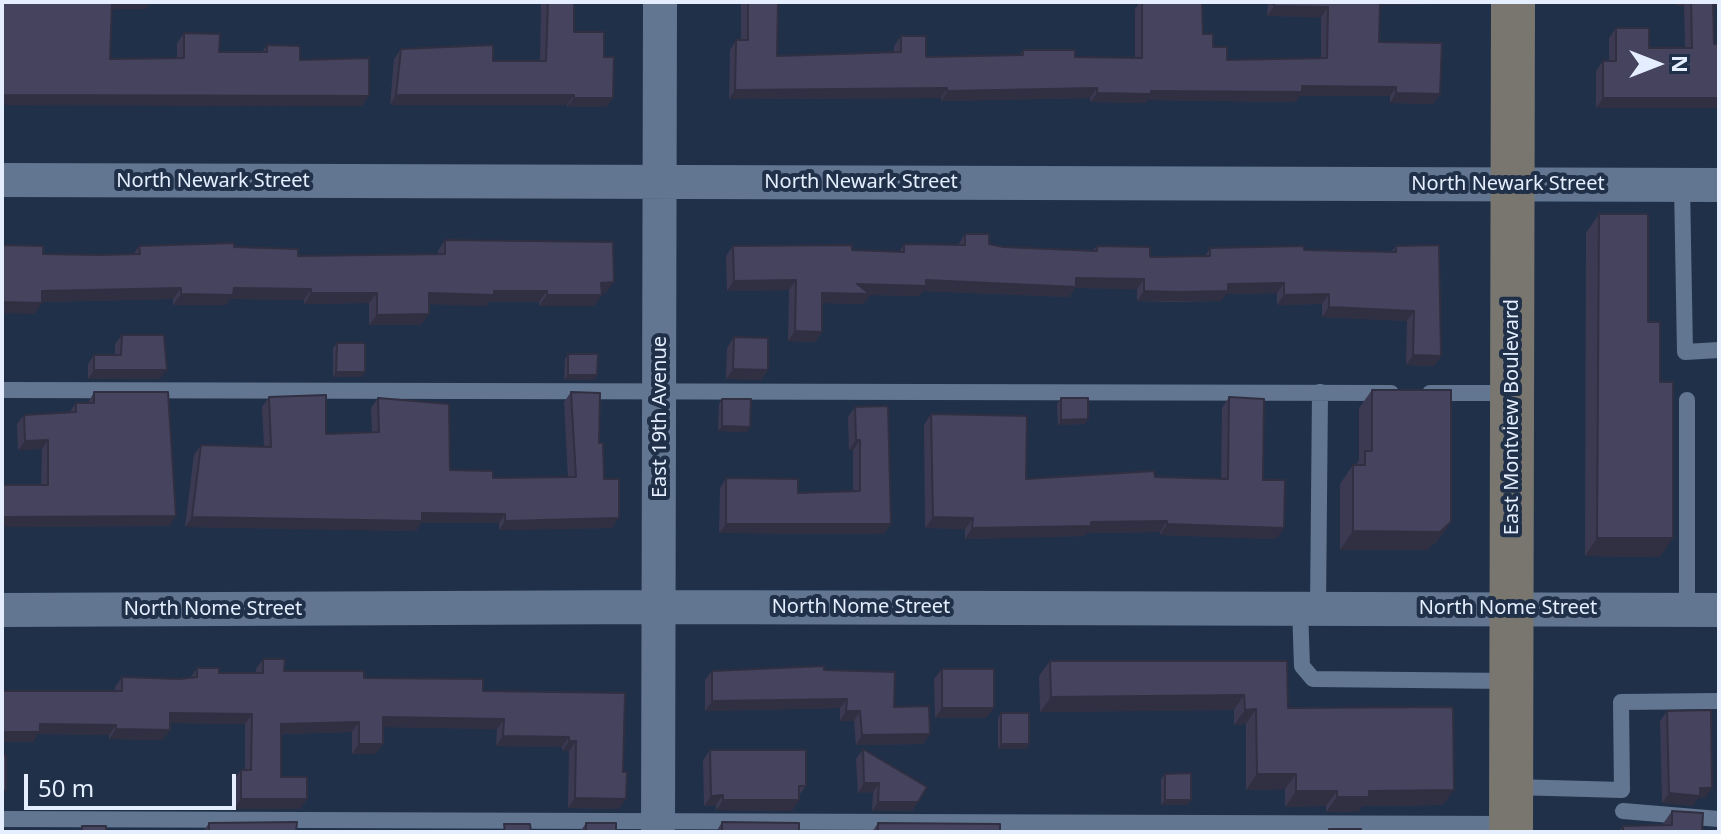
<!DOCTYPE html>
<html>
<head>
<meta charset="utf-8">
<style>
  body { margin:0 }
  #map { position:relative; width:1721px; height:834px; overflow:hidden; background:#203048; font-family:"Noto Sans",sans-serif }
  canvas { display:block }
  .frame { position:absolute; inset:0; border:4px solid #e4eefe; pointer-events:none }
  .north { position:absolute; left:1617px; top:24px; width:80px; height:80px; -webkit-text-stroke:6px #203048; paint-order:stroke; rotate:90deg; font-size:22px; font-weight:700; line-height:32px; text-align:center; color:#e4eefe }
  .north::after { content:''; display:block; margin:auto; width:28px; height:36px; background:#e4eefe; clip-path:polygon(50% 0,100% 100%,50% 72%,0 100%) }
  .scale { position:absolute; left:24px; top:774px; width:212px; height:36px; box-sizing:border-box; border:4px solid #e4eefe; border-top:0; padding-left:10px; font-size:24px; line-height:28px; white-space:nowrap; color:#e4eefe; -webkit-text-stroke:6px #203048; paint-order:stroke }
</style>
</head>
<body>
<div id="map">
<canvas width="1721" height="834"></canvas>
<div class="frame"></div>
<div class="north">N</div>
<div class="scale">50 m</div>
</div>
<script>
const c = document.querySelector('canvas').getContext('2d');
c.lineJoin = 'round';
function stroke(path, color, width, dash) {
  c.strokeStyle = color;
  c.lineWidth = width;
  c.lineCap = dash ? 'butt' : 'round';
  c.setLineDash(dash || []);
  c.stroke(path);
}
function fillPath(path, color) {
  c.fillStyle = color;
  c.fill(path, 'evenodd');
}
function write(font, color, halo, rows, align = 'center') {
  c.font = font + ' "Noto Sans",sans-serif';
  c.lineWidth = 8;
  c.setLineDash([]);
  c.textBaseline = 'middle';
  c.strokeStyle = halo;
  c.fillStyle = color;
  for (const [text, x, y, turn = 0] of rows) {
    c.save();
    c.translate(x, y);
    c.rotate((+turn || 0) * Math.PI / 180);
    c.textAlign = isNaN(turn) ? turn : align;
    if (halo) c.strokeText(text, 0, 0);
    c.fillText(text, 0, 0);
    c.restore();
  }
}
const service = new Path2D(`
  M1682,185L1685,352L1719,350
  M2,390L1391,393
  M1430,393H1511
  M1687,400V610
  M1300,608L1302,666L1313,679L1509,681
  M1318,608L1320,392
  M1514,787L1622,790L1621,702L1719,701
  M1623,811L1719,819
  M2,819L1510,824`);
const minor = new Path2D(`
  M2,180L1719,185
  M2,610L658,607L1719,610
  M658,832L660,2`);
const secondary = new Path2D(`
  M1511,832L1513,2`);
const wall = new Path2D(`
  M2,2H151L146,9H111L110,59L177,58V43L184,33L219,52H262L267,45L300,60L362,106L2,105Z
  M541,2H574V32L604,57L606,107H567V105H390L394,59L401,49L493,61H540Z
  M741,2H778L777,56L894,52V46L901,36L926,57L1019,56L1023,50L1075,57L1135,58V9L1140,2H1202L1203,34L1213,47L1227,60L1321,58V17L1267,16L1268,2H1437L1435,4L1380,5L1379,42L1440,94L1433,104L1390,103V96H1300L1295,102L1147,100L1145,103L1090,102V98L941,101V98L729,99L730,50L736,40H741Z
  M1676,2H1719L1713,7L1714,44L1596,108V71L1603,61H1609V38L1616,28L1649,48H1685L1684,6H1676Z
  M1599,214L1648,322L1660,557L1585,556L1586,233Z
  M965,234L989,244L1003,247L1093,250L1097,246L1150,257L1205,256L1210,248L1391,252L1396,246L1441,356L1434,366L1406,365L1407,321L1322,317V304L1277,305V293L1226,294L1221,301L1171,302L1137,301V289L1075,288L1069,297L923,291L919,296L870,295L863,304L822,303V332L815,342L788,341L789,290L727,291L726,256L733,246L899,252L904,244L958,245Z
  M445,240L606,293H602L594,306H539V302H489L486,306L429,304L421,325H369V303L304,304V300L230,299L226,305H173V299L42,302L34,314L43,254L133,255L139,246L234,247L298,256L438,254V251Z
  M122,335L160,379H88V364L94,355H115V344Z
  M734,337L768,370L761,380L726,379L727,348Z
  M337,343L362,377H333V348Z
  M568,354L597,375L594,380H564L565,359Z
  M1372,390L1438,540L1427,550H1340V484L1353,465H1356L1359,460V408Z
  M94,392L169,526L2,527V485H41L42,449L18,450L17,424L24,415L69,413L76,403H88Z
  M571,392L599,443L612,528L499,530V523H421L416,531L185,527L194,455L201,445L264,447L262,407L269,397L326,434L372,432L371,408L378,398L450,470L493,478H568L564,402Z
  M1229,397L1276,539L1160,535V532L1086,533L1084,536L965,539V529L925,528L924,425L931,414L1026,479L1155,477L1221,479L1222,408Z
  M1061,398L1085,424L1058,425L1057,404Z
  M722,399L747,432L718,431L719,404Z
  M855,407L884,534L719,533L720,488L726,478L798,493L853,491V450H849L848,417Z
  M263,659L284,671L364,678L483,691L625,693L619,809L568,808L569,751H562V747L496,746L497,729L383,727L376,754H352V732L281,734V777L307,799L300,809H234V779L241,770H245V724L170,723L163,740L109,739V735L38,734L33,742H2V691H115V687L122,677L180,679L190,678L197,668L219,673H256V669Z
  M1050,661H1287L1288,708L1443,805L1362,806L1358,812H1326V806L1285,807V789L1246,790V724L1234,725V710L1040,712L1039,676Z
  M942,669L986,718H935L934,679Z
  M824,670L894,707L930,734L923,744L856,745L854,721H840V708L705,711V680L712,671Z
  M1667,711L1705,798H1698L1693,806L1662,803L1660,721Z
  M1001,713L1029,744L1026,749H998V718Z
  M863,749L918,802L912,811H872L873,792L858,793L856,759Z
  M710,750L806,786L799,795V800L792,811L716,810V805L704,806L703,760Z
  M1165,774L1191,800L1187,805H1161V779Z
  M1672,811L1702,832H1618L1623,826L1662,825Z
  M722,822L799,832H716Z
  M209,823L296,832H203Z
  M586,823L616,832H580Z
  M878,823L1000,832H872Z`);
const shadedWall = new Path2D(`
  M110,2H151L146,9H105Z
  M303,2H363L362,4H301Z
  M1375,2H1437L1435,4L1374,5Z
  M1678,2H1686L1684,6H1676Z
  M1710,2H1719V6L1706,7Z
  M1274,6L1328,7L1321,17L1267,16Z
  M1302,86L1396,87L1390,96H1300L1295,102L1147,100L1145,103L1090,102L1097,93Z
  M947,88L941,98L729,99L735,90Z
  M1097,88L1090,98L941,101L947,91Z
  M1396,93L1440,94L1433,104L1390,103Z
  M2,95L369,96L362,106H358L2,105Z
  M396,95H574L567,105H390Z
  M574,98H613L606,107H567Z
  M1603,98H1719V108H1596Z
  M1076,278L1144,279L1137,289L1075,288L1069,297L923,291L919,296L870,295L863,304L815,303L822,293L857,284L926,280Z
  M796,280L789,290L727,291L734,281Z
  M614,282L606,293H594L601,283Z
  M1284,283L1277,293L1226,294L1221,301H1137L1144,291L1228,284Z
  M181,288L173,299L34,302L42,291Z
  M234,288L311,289L304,300L230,299L226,305H173L181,294Z
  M547,291L539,302H489L486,306L421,304L429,293Z
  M311,293H377L369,303L304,304Z
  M1329,294L1322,304L1277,305L1284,295Z
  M547,295H602L594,306H539Z
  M2,302L42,303L34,314L2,313Z
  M1329,307L1414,311L1407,321L1322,317Z
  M429,314L421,325H369L377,315Z
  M795,331L822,332L815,342L788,341Z
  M1413,355L1441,356L1434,366L1406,365Z
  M733,369L768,370L761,380L726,379Z
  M94,370H167L160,379H88Z
  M336,372H365L362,377H333Z
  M568,375H597L594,380H564Z
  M1088,419L1085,424L1058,425L1061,420Z
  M722,426L750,427L747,432L718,431Z
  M48,440L42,449L18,450L25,441Z
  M856,440H860L853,450H849Z
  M422,513L505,514L499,523H421L416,531L185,527L192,517Z
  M176,516L169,526L2,527V517Z
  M933,517L973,518L965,529L925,528Z
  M619,518L612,528L499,530L505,521Z
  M1167,521L1160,532L1086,533L1084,536L965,539L972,528L1091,522Z
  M1451,522L1438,540L1427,550H1340L1353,531Z
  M726,524H891L884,534L719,533Z
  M1167,524L1284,528L1276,539L1160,535Z
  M1597,538H1673L1660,557L1585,556Z
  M1244,695L1234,710L1040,712L1051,697Z
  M847,699L840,708L705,711L712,701Z
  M942,708H994L986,718H935Z
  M1256,709L1246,724L1234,725L1245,710Z
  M846,711H860L854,721H840Z
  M170,713L252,714L245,724L163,723Z
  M383,717L504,719L497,729L376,727Z
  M359,722L352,732L274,734L281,724Z
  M40,724L116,725L109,735L38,734L33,742H2V732Z
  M116,729L170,730L163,740L109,739Z
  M930,734L923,744L856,745L862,735Z
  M503,736L569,737L562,747L496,746Z
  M569,741H576L569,751H562Z
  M359,744H383L376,754H352Z
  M1001,744H1029L1026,749H998Z
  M1257,774H1296L1285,789L1246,790Z
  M864,783H879L873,792L858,793Z
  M1700,788H1712L1705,798H1698L1693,806L1662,803L1669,793Z
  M1454,790L1443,805L1362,806L1358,812H1326L1337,797L1369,791Z
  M1296,791H1337L1326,806L1285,807Z
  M723,795L716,805L704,806L711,796Z
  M575,798L626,799L619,809L568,808Z
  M241,799H307L300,809H234Z
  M723,800H799L792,811L716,810Z
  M1165,800H1191L1187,805H1161Z
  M878,802H918L912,811H872Z`);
const building = new Path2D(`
  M2,2H112L110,59L184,58V33L220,34L219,52H267V45L300,46V60L369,58V96L2,95Z
  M548,2H574V32H604V57H614L613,98H574V95H396L401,49L493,45V61H546Z
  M748,2H778L777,56L901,52V36H926V57L1023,55V50H1075V57L1142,58V2H1202L1203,34H1213V47H1227V60L1327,58L1328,7L1274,6V2H1380L1379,42L1442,43L1440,94L1396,93V87L1302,86V92L1151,91V94L1097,93V88L947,91V88L735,90L736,40H748Z
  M1691,2H1713L1714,44H1719V98H1603V61H1616V28H1649V48H1692Z
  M1599,214H1648V322H1660V382H1673V538H1597Z
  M965,234H989V244L1003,247L1097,251V246L1150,247V257L1210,256V248L1304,246V250L1396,252V246L1439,245L1441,356L1413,355L1414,311L1329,307V294L1284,295V283L1228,284V291L1178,292L1144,291V279L1076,278V287L926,280V286L857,284L870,294L822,293V332L795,331L796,280L734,281L733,246L852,245V250L904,252V244L965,245Z
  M445,240L613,242L614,282L601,283L602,295H547V291H494V295L429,293V314L377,315V293H311V289L234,288L233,295L181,294V288L42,291V303L2,302V245L43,246V254L99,255L140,254L139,246L234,243V247L298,249V256L445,254Z
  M122,335H164L167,370H94V355H121Z
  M734,337L768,338V370L733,369Z
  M337,343H365V372H336Z
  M568,354H598L597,375H568Z
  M1372,390H1451V522L1440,532L1353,531V465H1365V451H1372Z
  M94,392H168L176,516L2,517V485H48V440L25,441L24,415L76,412V403H94Z
  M571,392L600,393L599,443H603L604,479H619V518L505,521V514L422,513V521L192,517L201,445L271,447L269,397L326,395V434L379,432L378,398L449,404L450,470L493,471V478L576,477Z
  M1229,397L1264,399L1263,480H1285L1284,528L1167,524V521L1091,522V526L972,528L973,518L933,517L931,414L1027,416L1026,479L1154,471L1155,477L1228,479Z
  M1061,398H1088V419L1061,420Z
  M722,399H751L750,427L722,426Z
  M888,406L891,524H726V478L798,479V493L860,491V440H856L855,407Z
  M263,659H285L284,671H364V678L483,679V691L625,693L623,772H627L626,799L575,798L576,741H569V737L503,736L504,719L383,717V744H359V722L281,724V777H307V799H241V770H251L252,714L170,713V730L116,729V725L40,724V732H2V691H122V677L180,679L197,677V668H219V673H263Z
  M1050,661H1287L1288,708L1453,707L1454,790L1369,791V797H1337V791H1296V774H1257L1256,709L1245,710L1244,695L1051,697Z
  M824,666V670L895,672L894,707L929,706L930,734L862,735L860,711H846L847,699L712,701V671Z
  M942,669H994V708H942Z
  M1711,710L1712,788H1700V796L1669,793L1667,711Z
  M1001,713H1029V744H1001Z
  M863,749L927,787L918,802H878L879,783H864Z
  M710,750H806V786H799V800H723V795L711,796Z
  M2,755H6V790L2,791Z
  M1191,773V800H1165V774Z
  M1672,811L1703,813L1702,832H1623V826L1672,825Z
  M297,822L296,832H209V823Z
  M722,822L799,823V832H722Z
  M586,823H616V832H586Z
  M878,823L1000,824V832H878Z
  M504,824H530L531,832H505Z
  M82,826H106V832H82Z
  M1329,829H1361V832H1329Z`);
const streetNames = [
  ["North Newark Street",213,181],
  ["North Newark Street",861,182],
  ["North Newark Street",1508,184],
  ["East 19th Avenue",660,417,-90],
  ["East Montview Boulevard",1512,417,-90],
  ["North Nome Street",861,607],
  ["North Nome Street",1508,608],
  ["North Nome Street",213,609]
];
stroke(service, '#637691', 16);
stroke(minor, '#637691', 34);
stroke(secondary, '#78766f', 44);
fillPath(wall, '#3c3a52');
fillPath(shadedWall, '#312f42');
fillPath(building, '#46435f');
stroke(building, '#312f42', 2);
write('20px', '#e4eefe', '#203048', streetNames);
</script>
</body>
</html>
